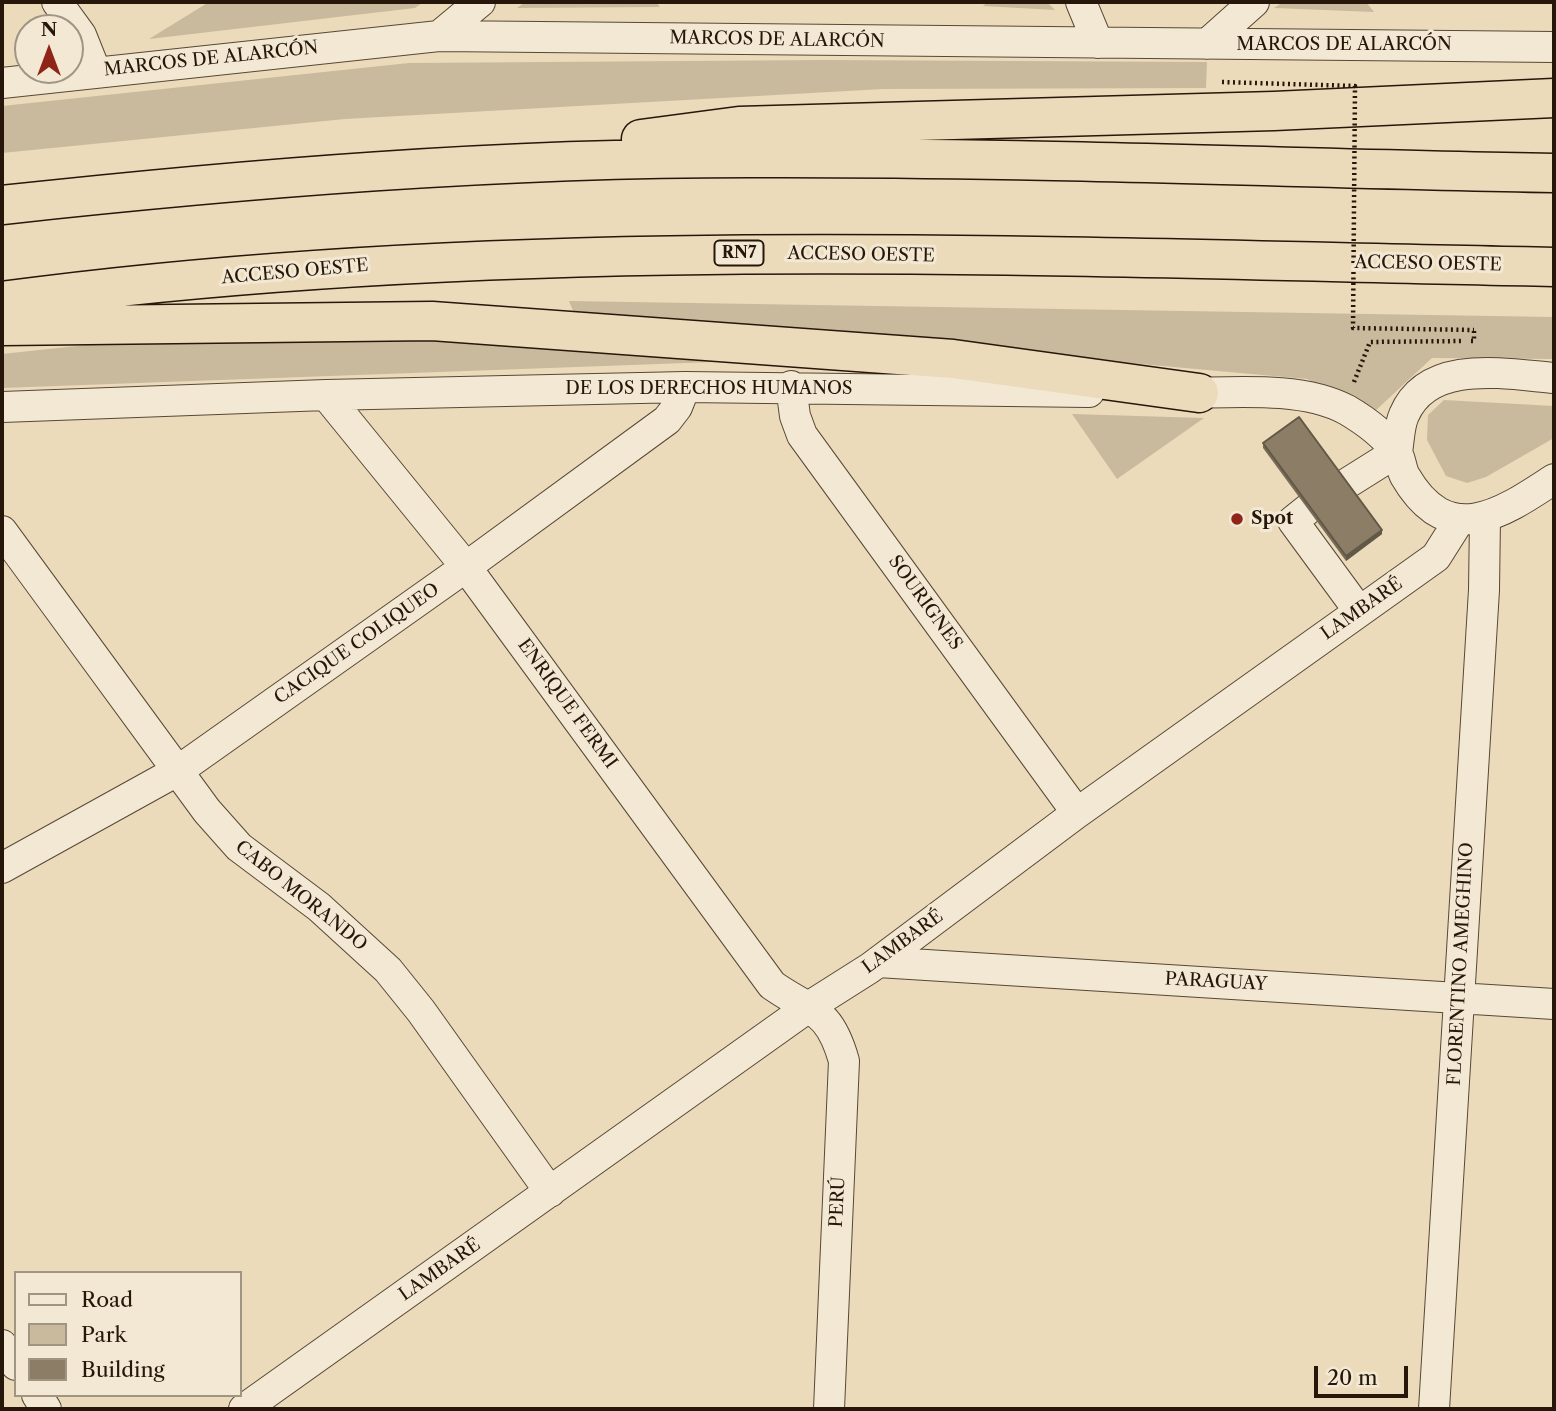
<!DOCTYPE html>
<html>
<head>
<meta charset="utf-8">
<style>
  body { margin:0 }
  #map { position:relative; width:1556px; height:1411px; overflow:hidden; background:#ebdbbb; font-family:"Libre Caslon Text",serif }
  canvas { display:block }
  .frame { position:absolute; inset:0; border:4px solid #26170a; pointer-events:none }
  .legend { position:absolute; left:14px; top:1271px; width:228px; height:126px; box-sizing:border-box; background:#f2e8d3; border:2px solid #a09483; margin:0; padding:9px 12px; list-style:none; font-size:21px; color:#26170a }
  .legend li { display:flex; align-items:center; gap:14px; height:35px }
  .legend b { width:35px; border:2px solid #a09483 }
  .north { position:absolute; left:14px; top:14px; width:70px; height:70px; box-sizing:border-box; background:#f2e8d3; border:2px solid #a09483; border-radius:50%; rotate:0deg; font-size:19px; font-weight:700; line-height:28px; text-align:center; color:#26170a }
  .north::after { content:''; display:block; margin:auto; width:24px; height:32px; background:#8f2418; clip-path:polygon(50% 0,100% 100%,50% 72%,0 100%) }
  .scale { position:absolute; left:1314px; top:1366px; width:94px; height:32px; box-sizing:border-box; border:4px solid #26170a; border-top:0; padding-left:9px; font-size:21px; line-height:24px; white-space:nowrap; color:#26170a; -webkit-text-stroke:5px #f2e8d3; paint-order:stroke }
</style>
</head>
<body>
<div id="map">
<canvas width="1556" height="1411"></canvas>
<div class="frame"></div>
<ul class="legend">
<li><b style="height:9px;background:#f2e8d3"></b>Road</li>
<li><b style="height:19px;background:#caba9d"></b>Park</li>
<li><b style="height:19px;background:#8c7d66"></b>Building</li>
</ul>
<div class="north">N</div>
<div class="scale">20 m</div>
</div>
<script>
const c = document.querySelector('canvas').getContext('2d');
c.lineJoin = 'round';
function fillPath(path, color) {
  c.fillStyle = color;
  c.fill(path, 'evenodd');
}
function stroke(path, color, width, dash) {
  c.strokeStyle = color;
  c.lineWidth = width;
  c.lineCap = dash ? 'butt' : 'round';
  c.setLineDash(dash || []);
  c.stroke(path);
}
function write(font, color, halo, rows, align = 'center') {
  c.font = font + ' "Libre Caslon Text",serif';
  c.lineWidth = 6;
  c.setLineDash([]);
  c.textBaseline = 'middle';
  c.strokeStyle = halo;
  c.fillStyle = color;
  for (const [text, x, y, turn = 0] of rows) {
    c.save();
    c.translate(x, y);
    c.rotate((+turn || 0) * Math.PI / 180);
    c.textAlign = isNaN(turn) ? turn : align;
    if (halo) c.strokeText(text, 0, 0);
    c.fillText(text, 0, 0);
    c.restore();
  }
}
const green = new Path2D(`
  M209,2H423L415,8L149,39Z
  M525,2H656L660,7L517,8Z
  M988,2H1047L1055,10L983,6Z
  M1283,2H1366L1374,12L1274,8Z
  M823,60L1207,62L1206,88L883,89L345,119L2,153V106L409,63Z
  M569,301L1554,317V359L1432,358L1374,412L1307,379L574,313Z
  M419,336L713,362L2,388V354L142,339Z
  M1444,400L1554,406V438L1486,477L1467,483L1446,476L1427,440L1428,415Z
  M1072,414L1204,418L1117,479Z`);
const path = new Path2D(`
  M1471,341H1474V330
  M1354,382L1370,342L1462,341`);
const minor = new Path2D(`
  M57,2L81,35L95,70
  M1081,2L1098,43
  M439,36L480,2
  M1207,44L1254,2
  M2,83L439,36L1554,47
  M791,386L795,416L802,435L1077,813
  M1178,393C1229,393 1301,385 1347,410C1364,420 1384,435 1396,451C1401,458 1401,469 1405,476C1448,550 1501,514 1554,479
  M326,395L466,567L772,985C812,1013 829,1008 844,1061L829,1409
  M2,407L326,395L685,387L1089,392
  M1346,484L1397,452C1399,441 1399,426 1404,415C1428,358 1506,374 1554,378
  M1308,509L1293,521L1359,611
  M2,531L207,811L239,847L319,907L388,970L421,1011L550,1192
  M2,868L179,770L466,567L667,420L677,407L685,387
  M878,962L1554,1004
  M2,1345L16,1365
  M37,1395L46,1409
  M244,1409L810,1006L870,968L1077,813L1436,557L1460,519
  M1434,1409L1484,590L1485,518`);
const highway = new Path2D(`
  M641,139L739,126L1274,111L1554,98
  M2,205C250,178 500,158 750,158C1018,157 1286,168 1554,173
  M2,301C516,232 1037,257 1554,267
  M2,326L432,321L953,359L1199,393`);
const pathBridge = new Path2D(`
  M1222,82L1355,86L1353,328L1474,330`);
const wall = new Path2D(`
  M1263,443L1382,534L1346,561L1263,448Z`);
const shadedWall = new Path2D(`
  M1382,530V534L1346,561V556Z`);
const building = new Path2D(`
  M1299,417L1382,530L1346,556L1263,443Z`);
const markers = [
  [1237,519,7,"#8f2418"]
];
const shields = [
  [739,253,49]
];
const shieldNames = [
  ["RN7",739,253]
];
const streetNames = [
  ["MARCOS DE ALARCÓN",777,40,1],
  ["MARCOS DE ALARCÓN",1344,45],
  ["MARCOS DE ALARCÓN",211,59,-6],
  ["ACCESO OESTE",861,255,1],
  ["ACCESO OESTE",1428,264,1],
  ["ACCESO OESTE",295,272,-5],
  ["DE LOS DERECHOS HUMANOS",709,389],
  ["SOURIGNES",925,603,54],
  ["LAMBARÉ",1362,609,-35],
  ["CACIQUE COLIQUEO",357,644,-35],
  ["ENRIQUE FERMI",567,704,54],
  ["CABO MORANDO",301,896,39],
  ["LAMBARÉ",903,942,-36],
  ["FLORENTINO AMEGHINO",1461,964,-87],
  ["PARAGUAY",1216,982,3],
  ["PERÚ",838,1202,-87],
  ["LAMBARÉ",440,1270,-35]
];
const poiNames = [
  ["Spot",1251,519]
];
fillPath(green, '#caba9d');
stroke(minor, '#574836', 32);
stroke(highway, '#26170a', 41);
stroke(path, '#26170a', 4.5, [2, 3.5]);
stroke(minor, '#f2e8d3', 30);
stroke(highway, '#ebdbbb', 38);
stroke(pathBridge, '#26170a', 4.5, [2, 3.5]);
fillPath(wall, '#786c58');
fillPath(shadedWall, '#625847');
fillPath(building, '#8c7d66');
stroke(building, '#625847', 2);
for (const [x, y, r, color] of markers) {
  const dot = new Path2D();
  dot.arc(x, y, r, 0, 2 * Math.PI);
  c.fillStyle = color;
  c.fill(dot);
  stroke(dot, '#f2e8d3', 2.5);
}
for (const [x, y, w] of shields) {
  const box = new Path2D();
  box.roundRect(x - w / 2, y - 12.5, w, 25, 5);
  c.fillStyle = '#f2e8d3';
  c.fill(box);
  stroke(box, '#26170a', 2);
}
write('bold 16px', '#26170a', null, shieldNames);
write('18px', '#26170a', '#f2e8d3', streetNames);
write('bold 18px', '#26170a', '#f2e8d3', poiNames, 'left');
</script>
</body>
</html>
